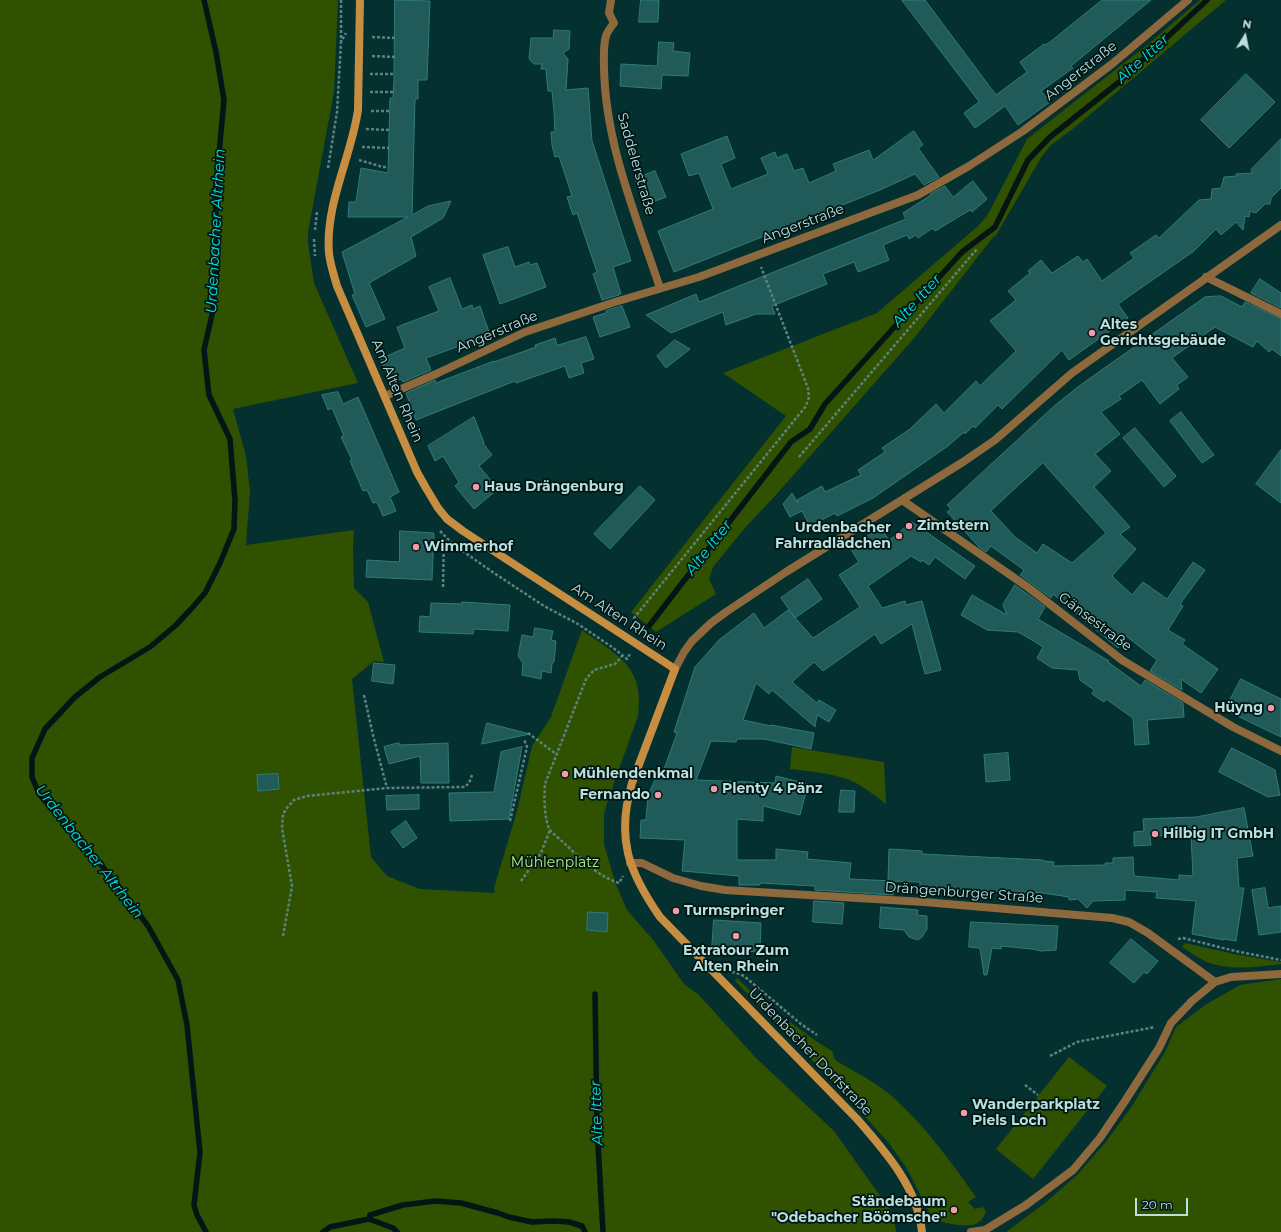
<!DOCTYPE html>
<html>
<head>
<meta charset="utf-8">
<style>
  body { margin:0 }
  #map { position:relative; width:1281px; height:1232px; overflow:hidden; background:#04302f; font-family:Montserrat,sans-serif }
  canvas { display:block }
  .north { position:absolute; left:1225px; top:16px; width:40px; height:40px; -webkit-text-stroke:3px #001615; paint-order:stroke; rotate:10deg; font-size:11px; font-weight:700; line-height:16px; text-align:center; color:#bbdfdd }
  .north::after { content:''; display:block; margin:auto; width:14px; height:18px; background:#bbdfdd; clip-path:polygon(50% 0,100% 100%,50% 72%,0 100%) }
  .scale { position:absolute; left:1135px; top:1198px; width:53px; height:18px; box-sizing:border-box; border:2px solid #bbdfdd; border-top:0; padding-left:5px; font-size:12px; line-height:14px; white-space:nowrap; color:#bbdfdd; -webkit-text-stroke:3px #001615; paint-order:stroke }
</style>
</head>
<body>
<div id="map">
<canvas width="1281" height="1232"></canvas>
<div class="north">N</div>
<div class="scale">20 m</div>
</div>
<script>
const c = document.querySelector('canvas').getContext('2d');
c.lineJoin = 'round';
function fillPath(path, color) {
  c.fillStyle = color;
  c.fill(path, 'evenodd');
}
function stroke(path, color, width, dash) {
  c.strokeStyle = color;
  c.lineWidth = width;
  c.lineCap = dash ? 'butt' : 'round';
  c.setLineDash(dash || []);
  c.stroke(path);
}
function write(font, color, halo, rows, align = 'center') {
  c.font = font + ' Montserrat,sans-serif';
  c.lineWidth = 3.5;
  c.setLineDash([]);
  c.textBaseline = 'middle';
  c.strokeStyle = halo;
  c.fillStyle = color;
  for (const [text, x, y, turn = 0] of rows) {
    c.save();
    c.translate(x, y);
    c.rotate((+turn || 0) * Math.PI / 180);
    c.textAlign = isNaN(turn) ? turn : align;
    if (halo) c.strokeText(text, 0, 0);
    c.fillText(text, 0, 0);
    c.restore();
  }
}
const green = new Path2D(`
  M0,0H338L334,92L308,232V243L314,283L358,383L233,409L246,456L250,492L246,545L354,530L353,547L354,588L368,602L384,662L374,661L352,679L371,857L387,876L420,889L495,893L494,888L517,811L532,746L551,717L582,630C618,656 645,666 638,716L608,800L604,814V844L615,882L627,910L654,941L684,984L699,995L756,1058L834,1131L893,1214L896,1232H0Z
  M1200,0H1226L1074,128L1051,145L1042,156L995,237L994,236L916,336L775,496L745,528L713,567L709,579L716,594L656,632L631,612L786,416L723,373L877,313L978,226L987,216L1027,139L1147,45Z
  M792,747L884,762L886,804C877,797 868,790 858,784C837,773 813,772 790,769Z
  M1185,943L1234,954L1281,962V964C1257,967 1230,971 1207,962C1198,958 1190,952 1182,947Z
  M737,978L787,1025L790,1022L816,1041L832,1051L835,1060C854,1071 877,1083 894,1098C926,1127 951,1162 976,1197L968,1202L975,1209L983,1207L986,1212C984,1217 980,1222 976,1224C966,1228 941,1223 932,1218L906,1167L888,1142L839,1088L735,981Z
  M1281,979V1232H1006L1045,1203L1077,1175L1105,1143L1132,1106L1165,1052L1176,1027L1205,1005L1240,985Z
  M1069,1057L1107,1086L1033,1179L996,1149Z`);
const stream = new Path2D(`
  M204,0L216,52L224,100L215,196L218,253L213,310L204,350L209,395L230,439L235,500L234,529L220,563L205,593L191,609L175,626L150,647L100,677L75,697L45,729L32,758V777L39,794L102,866L125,895L148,926L178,980L187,1025L200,1152L194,1205L197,1215L206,1232
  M649,626L791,442L810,429L825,404L962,252L995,227L1028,160L1050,137L1118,83L1207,0
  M595,994L597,1127L603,1232
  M369,1219L370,1215L403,1205L435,1201L461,1203L498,1213L509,1217L532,1222L554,1221L569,1222L582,1226L585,1232
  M323,1232L330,1227L369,1219L393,1228L397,1232`);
const building = new Path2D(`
  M395,0L430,1L427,80H418V99H415L412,215L428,206L451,201L443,218L411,237L416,256L369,283L385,319L366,327L352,295L355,294L342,252L408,217H348L349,202H356L361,168L388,173L390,98H393L394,80Z
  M641,0H659L658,22H639Z
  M902,0H925L996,95L1027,72L1020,62L1044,44L1045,45L1050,42L1102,0H1151L1071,66L1073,68L1041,91L1050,102L1018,125L1005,106L975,128L964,113L979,102Z
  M554,30L570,31L569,49L563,53L568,59L566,90L588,88L592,141L631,261L613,267L621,294H618L619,295L602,300L593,274L597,272L577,213L573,215L567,197L572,196L559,156L555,157L552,145L551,132H555L554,111L552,91H548L546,69H541L542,64H534L529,59L531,38H553Z
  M659,42L674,43L673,51L690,53L688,76L662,75L661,89L620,86L621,64L657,66Z
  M1246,74L1275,102L1229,148L1201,120Z
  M914,131L923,145L918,148L939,177L924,185L915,174L880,190L674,272L658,231L713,209L699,173L689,176L681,154L727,136L735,158L721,164L731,189L768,174L761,158L775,152L777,158L787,154L794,171L803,168L809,183L836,171L833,164L869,150L873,160Z
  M1281,139V188L1271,198L1270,204H1265L1256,213L1250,211L1249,217L1245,216L1243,230L1236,222L1221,235L1216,229L1194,251L1118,304L1128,318L1069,360L1062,350L1002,409L998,405L975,428L973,426L965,434L964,432L948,446L873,498L837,516L835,513L810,526L802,511L790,517L783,504L792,493L798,503L797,500L822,486L825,492L861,475L858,470L885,452L882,448L910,429L936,404L944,413L976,381L980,386L1016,351L990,321L1016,300L1008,291L1030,273L1028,271L1041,260L1052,273L1078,256L1083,262L1087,259L1102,281L1134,258L1130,253L1156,235L1159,238L1199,200L1211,199L1212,189L1221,188L1224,177L1237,176L1236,174L1253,173L1251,170Z
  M655,171L666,197L645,205L635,179Z
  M973,181L987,199L972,212L970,210L935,231L933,228L918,238L916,235L909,239L907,235L883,245L889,260L858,272L854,262L823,274L827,284L772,306L775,314H756L726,325L723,312L671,333L646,315L696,294L699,302L906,219L903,213L931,195L930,194L945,186L953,197Z
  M508,247L515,267L529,262L530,265L537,263L546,287L500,304L483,255Z
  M450,278L462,309L472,305L473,309L480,306L490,335L426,358L431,370L403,382L401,379L391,384L380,359L405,348L397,327L439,311L429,287Z
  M1260,279L1281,293V308L1251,293Z
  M1221,296L1242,307L1245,302L1281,319V356L1272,349L1269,352L1257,341L1253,347L1215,327L1172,358L1188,377L1177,385L1179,389L1160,404L1142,380L1119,396L1121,399L1101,412L1120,434L1095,454L1111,471L1094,487L1130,527L1120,534L1136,549L1112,576L1132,595L1143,582L1167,599L1193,562L1205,570L1180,604L1183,606L1168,630L1185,640L1182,644L1218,669L1201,693L1181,679L1182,690L1150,671L1157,660L1126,636L1118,648L1053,594L1051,598L1020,575L1024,570L991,546L986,552L979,547L947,512L951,509L947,505L1053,407L1079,386L1205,297ZM1043,463L1106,533L1072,563L1043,544L1037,553L1015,537L991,511Z
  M622,306L630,327L600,337L593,317L606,313V311Z
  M586,337L594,359L581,363L584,373L569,378L565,366L516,383L515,381L416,420L406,393L435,380L436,383L494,361V362L536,347L535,345L555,338L557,345Z
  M675,340L690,349L666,368L657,356Z
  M338,392L343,404L358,397L399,492L390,497L396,511L383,516L377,502L373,503L367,490L363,491L350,461L352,460L341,437L344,436L332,408L328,410L322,395Z
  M1181,412L1214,455L1202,463L1170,421Z
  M474,417L484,443H483L492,455L479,466L498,489L474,509L455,486L459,482L443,456L435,461L428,446Z
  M1135,428L1176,476L1164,487L1123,438Z
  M1281,450V503L1256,484Z
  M640,486L655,500L610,549L594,534Z
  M912,522L975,566L965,579L935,557L929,565L922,560L921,562L911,556L868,586L882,608L905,601L906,605L922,601L941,670L925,674L912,624L881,644L875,634L823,671L814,662L792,682L817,703L819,700L836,710L829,722L817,715L815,727L772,690L769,694L756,683L743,720L771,726V725L814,733L811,749L764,739H737L736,742L711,741L696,780L775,783L776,776L808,784L800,815L763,806V821L737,819V860H776V849L808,852L807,859L851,863L849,879L894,881L893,895L815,890V886L760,883V885H739V876L682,871L685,840L640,838L641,820H646L648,795L659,771L663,772L677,733L674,732L695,667L719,640L754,613L764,628L788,610L813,638L860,607L839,575L859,562L850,548L880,527L889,540Z
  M400,531L434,533L432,580L366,577L367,560L399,562Z
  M808,579L822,599L795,618L781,598Z
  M1015,585L1045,607L1038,619L1109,661L1108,662L1141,686L1145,680L1183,703L1184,717L1147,720L1149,744L1135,745L1133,718L1106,699L1104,702L1092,694L1094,690L1080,680L1078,670L1052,668L1037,658L1043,647L1027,637L1018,632L987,630L961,615L972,595L1007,615L1003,605Z
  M462,602L510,605L508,631L474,629L473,634L419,632L420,616L430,617L431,603L462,604Z
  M535,628L553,631L551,640L556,641L554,662L552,664L551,673L542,671L541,679L522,675L523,663L518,656L522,635L533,637Z
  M374,663L395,665L393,684L372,681Z
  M1241,679L1281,699V737L1225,710Z
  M487,723L530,734L482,744Z
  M399,743L400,745L448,743L449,783H421L420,756L389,764L384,747Z
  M522,747L509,819L450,821L449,793L494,792L501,752Z
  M1232,748L1275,770L1280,795L1268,797L1219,772Z
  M1008,753L1010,780L986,782L984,755Z
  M278,774L279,789L258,791L257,775Z
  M841,790L855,791L854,812H839Z
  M419,795V809L387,810L386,796Z
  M1244,808L1253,856L1237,858L1239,888H1244L1236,941L1224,939V940L1192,934L1196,901L1156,898L1157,892L1125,890V900L1093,901L1087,908L1078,899L1069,900V897L1043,893L1009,891V892L1000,891L920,887V882L888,881L889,849L922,851V854L1043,860V861L1054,862L1053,866L1105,865V863H1113V858L1133,857L1134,876L1179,880V875L1193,876L1191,835L1150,836L1151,845L1134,846V832L1144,831L1143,819L1196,817Z
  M406,821L417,838L403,848L391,832Z
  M1265,888L1268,908L1281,906V932L1259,935L1252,890Z
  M814,901L844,903L842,924L813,922Z
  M881,907L918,910L917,915L927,916V929L922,937L918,940L909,937L904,930L880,928Z
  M588,912L608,913L607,932L587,930Z
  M714,920L761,923L760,952L712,949Z
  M971,922L1058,926L1056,950L1041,951L1032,949L1001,946V949L992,948L987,975H984L980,948L969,947Z
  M1131,939L1158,961L1147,974L1144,972L1134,983L1110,963Z`);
const path = new Path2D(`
  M341,0V41
  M372,37L395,38
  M372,56L395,57
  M370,74H394
  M370,92H394
  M371,111H389
  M366,129L389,130
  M362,147L389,148
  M359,160L383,167H388
  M328,168L337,112L341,42L346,33
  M315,230L317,212
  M314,239L315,256
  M799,457L977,249
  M440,531L454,545L494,573L544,606L578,624L612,647L627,659L630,654
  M443,587L444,537
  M641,632L634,618L806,406L809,397L808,388L761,267
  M623,655L615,664L594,670L586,679L545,784C544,796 544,820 550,830C554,835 560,839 564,843C580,858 597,876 619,883L623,876
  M364,695L373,735L387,788
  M528,733L556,754
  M510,821L527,747L524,739
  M521,881L541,853L550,830
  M283,936L292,886L282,828L283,814L287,808L294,800L307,796L387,788L465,787L469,783L472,775
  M1178,939L1183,938L1235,951L1281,960
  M732,973L734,972L744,976L801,1024L817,1035
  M1050,1056L1077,1042L1155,1027
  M1025,1085L1038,1095`);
const street = new Path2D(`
  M611,0L609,13L614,23C611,27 607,32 606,36C603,46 604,57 604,67C605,143 636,216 660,288
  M1206,277L1281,314
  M385,396L436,374L525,332L615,302L699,277L918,195L969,166L1023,131L1112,64L1188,0
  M902,500L1029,588L1122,660L1233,727L1281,751
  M675,669L684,652L692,641L711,623L726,612L786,572L963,462L995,440L1072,373L1281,225
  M630,863H642L673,878L701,886L725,890L924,902L1112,918L1129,922L1148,933L1215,982
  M971,1232L985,1230L1026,1205L1073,1170L1100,1138L1125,1101L1159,1048L1171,1023L1192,1001L1215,982L1231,977L1281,974`);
const secondary = new Path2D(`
  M360,0L358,110C351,158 325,204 329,253C330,264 334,275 337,286L417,472L426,488L438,508L447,519L463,531L675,669L632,783C616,838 628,871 660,917L857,1119C885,1151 918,1188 922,1232`);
const markers = [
  [1092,333,4,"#f49aa6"],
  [476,487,4,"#f49aa6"],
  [909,526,4,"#f49aa6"],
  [899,536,4,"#f49aa6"],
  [416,547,4,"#f49aa6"],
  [1271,708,4,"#f49aa6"],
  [565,774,4,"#f49aa6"],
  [714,789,4,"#f49aa6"],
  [658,795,4,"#f49aa6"],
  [1155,834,4,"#f49aa6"],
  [676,911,4,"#f49aa6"],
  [736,936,4,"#f49aa6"],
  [964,1113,4,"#f49aa6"],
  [954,1210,4,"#f49aa6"]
];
const streetNames = [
  ["Angerstraße",1081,71,-38],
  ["Saddelerstraße",636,164,74],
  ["Angerstraße",803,224,-21],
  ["Angerstraße",497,332,-23],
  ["Am Alten Rhein",397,391,67],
  ["Am Alten Rhein",619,617,33],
  ["Gänsestraße",1095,622,37],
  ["Drängenburger Straße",964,893,4],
  ["Urdenbacher Dorfstraße",810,1052,46]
];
const poiNames = [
  ["Altes",1100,325],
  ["Gerichtsgebäude",1100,341],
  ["Haus Drängenburg",484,487],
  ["Zimtstern",917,526],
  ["Urdenbacher",891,528,"right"],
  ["Fahrradlädchen",891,544,"right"],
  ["Wimmerhof",424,547],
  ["Hüyng",1263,708,"right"],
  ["Mühlendenkmal",573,774],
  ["Plenty 4 Pänz",722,789],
  ["Fernando",650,795,"right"],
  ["Hilbig IT GmbH",1163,834],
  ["Turmspringer",684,911],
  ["Extratour Zum",736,951,"center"],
  ["Alten Rhein",736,967,"center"],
  ["Wanderparkplatz",972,1105],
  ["Piels Loch",972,1121],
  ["Ständebaum",946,1202,"right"],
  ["\"Odebacher Böömsche\"",946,1218,"right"]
];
const parkNames = [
  ["Mühlenplatz",555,863]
];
const waterNames = [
  ["Alte Itter",1143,59,-42],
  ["Urdenbacher Altrhein",216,231,-87],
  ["Alte Itter",917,301,-48],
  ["Alte Itter",709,548,-52],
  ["Urdenbacher Altrhein",89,852,52],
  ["Alte Itter",597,1113,-92]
];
fillPath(green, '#305100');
stroke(stream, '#051414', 5.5);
fillPath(building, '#205b59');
stroke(building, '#2e7c79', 1);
stroke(path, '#5a8381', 2.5, [3, 2]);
stroke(street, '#8e693d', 8);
stroke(secondary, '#c78d40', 8);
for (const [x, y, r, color] of markers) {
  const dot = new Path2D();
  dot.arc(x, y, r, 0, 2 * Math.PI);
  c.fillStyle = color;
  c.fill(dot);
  stroke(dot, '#001615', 1.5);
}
write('14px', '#bbdfdd', '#001615', streetNames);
write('bold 14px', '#bbdfdd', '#001615', poiNames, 'left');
write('14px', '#b7eb86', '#001615', parkNames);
write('italic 15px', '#03e1da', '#001615', waterNames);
</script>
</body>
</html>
